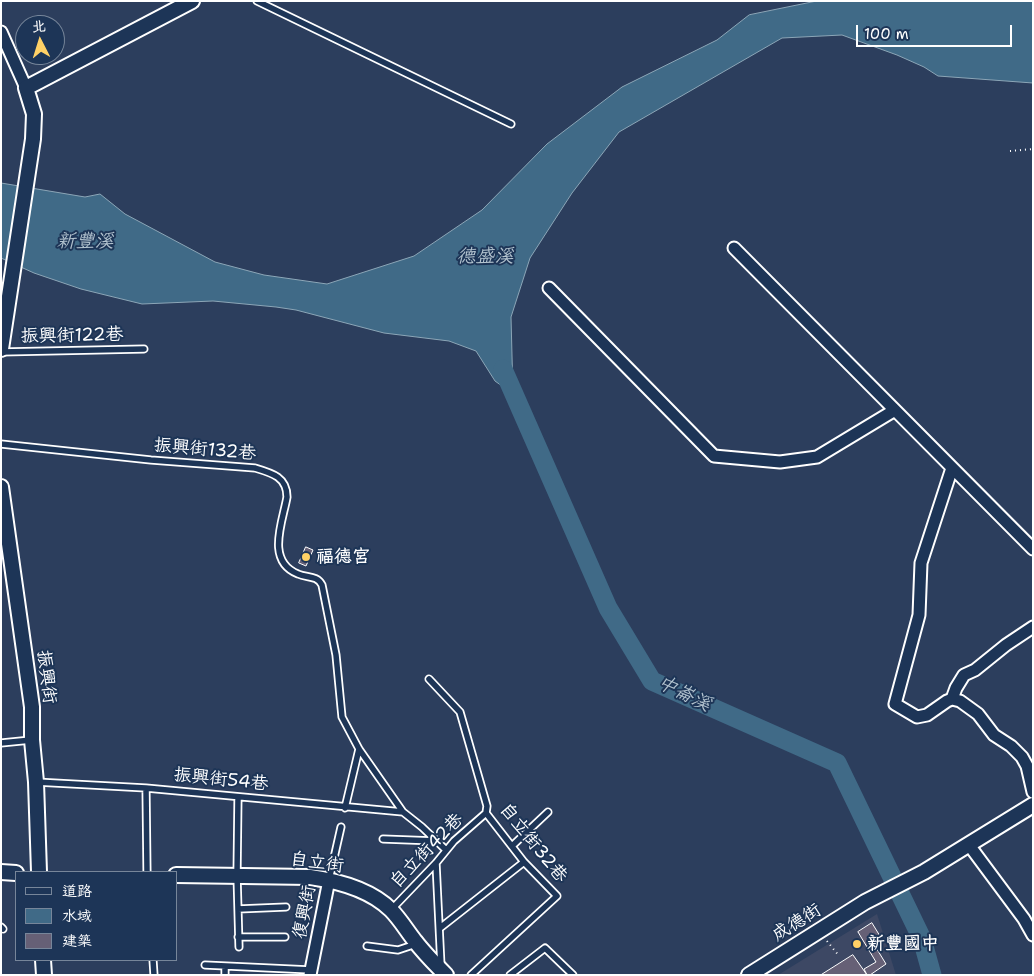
<!DOCTYPE html>
<html>
<head>
<meta charset="utf-8">
<style>
  body { margin:0 }
  #map { position:relative; width:1034px; height:976px; overflow:hidden; background:#2c3e5d; font-family:"Shantell Sans","LXGW WenKai TC",sans-serif }
  canvas { display:block }
  .frame { position:absolute; inset:0; border:2px solid #fff; pointer-events:none }
  .legend { position:absolute; left:15px; top:871px; width:162px; height:90px; box-sizing:border-box; background:#1d3557; border:1px solid #77869a; margin:0; padding:6px 9px; list-style:none; font-size:15px; color:#fff }
  .legend li { display:flex; align-items:center; gap:10px; height:25px }
  .legend b { width:25px; border:1px solid #77869a }
  .north { position:absolute; left:15px; top:15px; width:50px; height:50px; box-sizing:border-box; background:#1d3557; border:1px solid #77869a; border-radius:50%; rotate:355deg; font-size:14px; font-weight:700; line-height:20px; text-align:center; color:#fff }
  .north::after { content:''; display:block; margin:auto; width:18px; height:22px; background:#ffd166; clip-path:polygon(50% 0,100% 100%,50% 72%,0 100%) }
  .scale { position:absolute; left:856px; top:25px; width:156px; height:22px; box-sizing:border-box; border:2px solid #fff; border-top:0; padding-left:6px; font-size:15px; line-height:18px; white-space:nowrap; color:#fff; -webkit-text-stroke:4px #1d3557; paint-order:stroke }
</style>
</head>
<body>
<div id="map">
<canvas width="1034" height="976"></canvas>
<div class="frame"></div>
<ul class="legend">
<li><b style="height:6px;background:#1d3557"></b>道路</li>
<li><b style="height:14px;background:#406a87"></b>水域</li>
<li><b style="height:14px;background:#666076"></b>建築</li>
</ul>
<div class="north">北</div>
<div class="scale">100 m</div>
</div>
<script>
const c = document.querySelector('canvas').getContext('2d');
c.lineJoin = 'round';
function fillPath(path, color) {
  c.fillStyle = color;
  c.fill(path, 'evenodd');
}
function stroke(path, color, width, dash) {
  c.strokeStyle = color;
  c.lineWidth = width;
  c.lineCap = dash ? 'butt' : 'round';
  c.setLineDash(dash || []);
  c.stroke(path);
}
function write(font, color, halo, rows, align = 'center') {
  c.font = font + ' "Shantell Sans","LXGW WenKai TC",sans-serif';
  c.lineWidth = 4;
  c.setLineDash([]);
  c.textBaseline = 'middle';
  c.strokeStyle = halo;
  c.fillStyle = color;
  for (const [text, x, y, turn = 0] of rows) {
    c.save();
    c.translate(x, y);
    c.rotate((+turn || 0) * Math.PI / 180);
    c.textAlign = isNaN(turn) ? turn : align;
    if (halo) c.strokeText(text, 0, 0);
    c.fillText(text, 0, 0);
    c.restore();
  }
}
const built = new Path2D(`
  M877,914L896,975H778Z`);
const water = new Path2D(`
  M817,1H1033V83L938,76L924,67L897,55L842,35L782,38L619,132L572,193L530,258L511,317L513,394L495,381L476,351L449,341L384,333L296,310L276,307L213,301L142,304L81,289L34,273L1,258V183L85,197L100,194L125,214L215,262L264,275L327,284L414,256L482,210L547,144L622,87L717,40L749,15Z`);
const river = new Path2D(`
  M503,369L608,608L652,681L837,763L922,939L932,975`);
const building = new Path2D(`
  M306,547L313,550L306,566L299,563Z
  M872,923L883,941L875,946L886,964L870,975H867L864,969L876,962L858,932Z
  M853,955L867,975H821Z`);
const path = new Path2D(`
  M1010,151L1033,149
  M827,941L839,956`);
const service = new Path2D(`
  M257,1L511,124
  M1,352L144,349
  M1,444L151,460L255,468C272,473 287,477 287,497C283,521 265,561 298,574C307,578 317,575 322,585L336,655L342,717L359,749L403,812L422,827L446,850
  M429,679L460,712L487,806L486,813L524,862L557,896L471,975
  M1,743L31,740
  M36,782L146,788L403,812
  M146,788L147,872
  M238,797L237,875L239,947
  M345,808L359,749
  M383,839L436,841
  M512,846L548,812
  M436,863L441,966
  M329,880L341,827
  M238,909L286,907
  M391,910L436,863L454,841L486,813
  M1,927L3,929
  M440,928L524,862
  M238,937H285
  M367,946L398,950L416,944
  M153,960L154,975
  M205,965L311,970
  M225,966V975
  M510,975L545,948L573,975`);
const minor = new Path2D(`
  M1,32L26,88
  M734,248L1033,549
  M549,288L714,456L780,462L817,457L895,410
  M952,468L921,563L919,615L895,704L917,717L927,715L947,701L952,699L960,701L978,714L994,735L1011,746L1022,757L1027,766L1033,792
  M952,699L956,688L964,675L975,670L1006,645L1033,627
  M969,845L1024,919L1033,935
  M310,975L329,880`);
const tertiary = new Path2D(`
  M1,349L33,139L34,114L26,88L192,1
  M1,487L32,707V740L36,782L39,872
  M1,872L16,873
  M176,875L310,877C338,881 370,889 391,910C400,919 407,931 415,941C424,953 435,964 446,975
  M43,960L44,975
  M749,975L865,902L924,872L1033,805`);
const markers = [
  [306,557,5,"#ffd166"],
  [857,944,5,"#ffd166"]
];
const streetNames = [
  ["振興街122巷",72,336,-1],
  ["振興街132巷",205,450,5],
  ["振興街",46,677,83],
  ["振興街54巷",221,780,6],
  ["自立街32巷",533,843,51],
  ["自立街42巷",427,851,-46],
  ["自立街",317,863,8],
  ["復興街",305,912,-79],
  ["成德街",797,923,-32]
];
const poiNames = [
  ["福德宫",316,557],
  ["新豐國中",867,944]
];
const waterNames = [
  ["新豐溪",85,242],
  ["德盛溪",485,257],
  ["中崙溪",684,694,26]
];
fillPath(built, '#3d4864');
fillPath(water, '#406a87');
stroke(water, '#8ca6b7', 1);
stroke(river, '#406a87', 19);
fillPath(building, '#666076');
stroke(building, '#fff', 1);
stroke(service, '#fff', 9);
stroke(minor, '#fff', 15);
stroke(tertiary, '#fff', 18);
stroke(path, '#fff', 2, [1, 4]);
stroke(service, '#1d3557', 5.5);
stroke(minor, '#1d3557', 11);
stroke(tertiary, '#1d3557', 14);
for (const [x, y, r, color] of markers) {
  const dot = new Path2D();
  dot.arc(x, y, r, 0, 2 * Math.PI);
  c.fillStyle = color;
  c.fill(dot);
  stroke(dot, '#1d3557', 2);
}
write('18px', '#fff', '#1d3557', streetNames);
write('bold 18px', '#fff', '#1d3557', poiNames, 'left');
write('italic 19px', '#b3c3cf', '#1d3557', waterNames);
</script>
</body>
</html>
